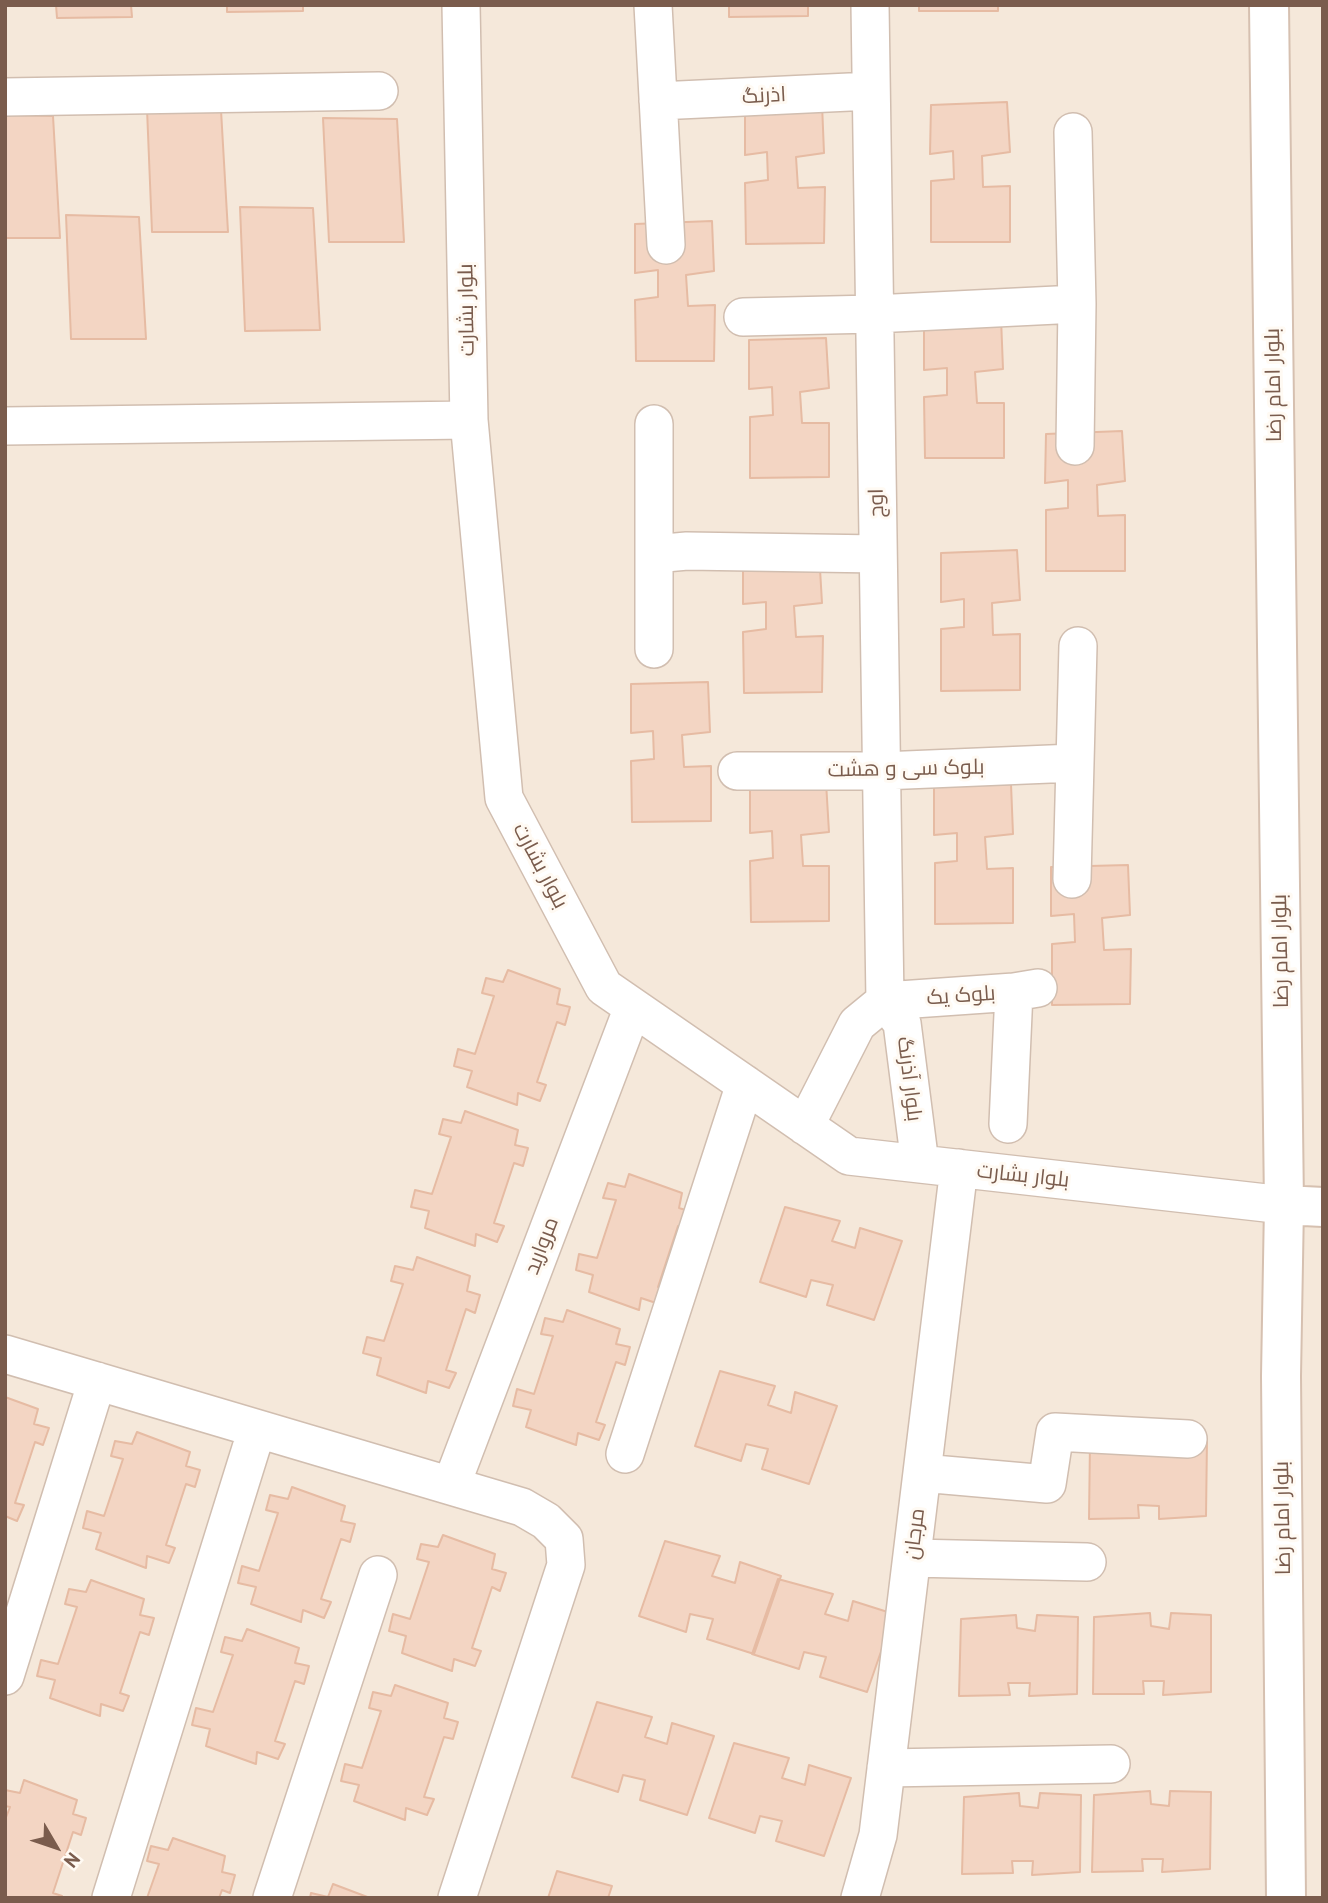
<!DOCTYPE html>
<html>
<head>
<meta charset="utf-8">
<style>
  body { margin:0 }
  #map { position:relative; width:1328px; height:1903px; overflow:hidden; background:#fdf6ec; font-family:"PT Sans",sans-serif }
  canvas { display:block }
  .frame { position:absolute; inset:0; border:7px solid #7a5c4d; pointer-events:none }
  .north { position:absolute; left:21px; top:1812px; width:70px; height:70px; -webkit-text-stroke:5px #fffaf3; paint-order:stroke; rotate:129deg; font-size:19px; font-weight:700; line-height:28px; text-align:center; color:#7a5c4d }
  .north::after { content:''; display:block; margin:auto; width:24px; height:32px; background:#7a5c4d; clip-path:polygon(50% 0,100% 100%,50% 72%,0 100%) }
</style>
</head>
<body>
<div id="map">
<canvas width="1328" height="1903"></canvas>
<div class="frame"></div>
<div class="north">N</div>
</div>
<script>
const c = document.querySelector('canvas').getContext('2d');
c.lineJoin = 'round';
function fillPath(path, color) {
  c.fillStyle = color;
  c.fill(path, 'evenodd');
}
function stroke(path, color, width, dash) {
  c.strokeStyle = color;
  c.lineWidth = width;
  c.lineCap = dash ? 'butt' : 'round';
  c.setLineDash(dash || []);
  c.stroke(path);
}
function write(font, color, halo, rows, align = 'center') {
  c.font = font + ' "PT Sans",Cairo,sans-serif';
  c.lineWidth = 6;
  c.setLineDash([]);
  c.textBaseline = 'middle';
  c.strokeStyle = halo;
  c.fillStyle = color;
  for (const [text, x, y, turn = 0] of rows) {
    c.save();
    c.translate(x, y);
    c.rotate((+turn || 0) * Math.PI / 180);
    c.textAlign = isNaN(turn) ? turn : align;
    if (halo) c.strokeText(text, 0, 0);
    c.fillText(text, 0, 0);
    c.restore();
  }
}
const residential = new Path2D(`
  M5,5H1323V1898H5Z`);
const building = new Path2D(`
  M56,5H131L132,17L57,18Z
  M227,5H303V11L227,12Z
  M729,5H808V16L729,17Z
  M919,5H998V11H919Z
  M1007,102L1010,152L982,156L983,187L1010,186V242H931V181L954,179L953,151L930,154L931,105Z
  M822,104L824,153L796,157L798,188L825,187L824,243L746,244L745,183L768,180L767,152L745,155V106Z
  M147,109L221,110L228,232H152Z
  M5,115L53,116L60,238H5Z
  M323,118L397,119L404,242H329Z
  M240,207L313,208L320,330L245,331Z
  M66,215L139,217L146,339H71Z
  M712,221L714,271L686,275L688,306L715,305L714,361H636L635,300L658,297V270L635,273V224Z
  M1001,318L1003,369L975,372L977,403H1004V458H925L924,397L947,395V368L924,370V321Z
  M826,338L829,388L800,392L802,423H829V477L750,478V417L773,415L772,387L749,389V340Z
  M1122,431L1125,481L1097,485L1098,516L1125,515V571H1046V510L1068,508V480L1045,483L1046,434Z
  M1017,550L1020,600L992,603L993,635L1020,634V690L941,691V629L964,627V599L941,602V553Z
  M819,552L822,603L794,606L796,637L823,636L822,692L744,693L743,632L766,629V602L743,604V555Z
  M708,682L710,732L682,735L684,767L711,766V821L632,822L631,761L654,759L653,731L631,733V684Z
  M826,782L829,832L801,835L803,866H829V921L751,922L750,861L773,858L772,831L750,833V784Z
  M1011,784L1013,834L985,837L987,869L1013,868V923L935,924V863L957,861V833L934,835V786Z
  M1128,865L1130,915L1102,918L1104,950L1131,949L1130,1004L1052,1005V944L1075,942L1074,914L1051,916V867Z
  M508,970L560,989L557,1004L570,1007L565,1025L557,1022L537,1082L546,1085L540,1101L518,1093L517,1105L467,1087L472,1071L454,1066L458,1049L475,1054L494,996L482,993L486,978L503,982Z
  M465,1111L518,1130L515,1145L528,1148L523,1166L514,1163L494,1223L504,1226L497,1242L476,1234L475,1246L425,1228L429,1211L411,1207L415,1190L432,1194L451,1137L439,1134L443,1119L461,1123Z
  M629,1174L682,1193L679,1208L692,1212L687,1229L678,1226L658,1287L668,1290L662,1305L641,1298L639,1310L589,1292L593,1275L576,1270L579,1254L597,1258L616,1200L603,1198L608,1183L625,1187Z
  M785,1207L840,1221L832,1241L855,1248L860,1228L902,1241L874,1320L827,1305L833,1285L811,1280L806,1297L760,1282Z
  M417,1257L470,1276L467,1291L480,1295L475,1313L466,1309L446,1370L456,1373L449,1388L428,1381L426,1393L377,1375L381,1358L363,1353L367,1337L384,1341L403,1284L391,1281L395,1266L413,1270Z
  M567,1310L620,1329L616,1344L630,1347L625,1365L616,1362L596,1422L605,1425L599,1440L578,1433L576,1445L526,1427L531,1410L513,1406L517,1389L534,1394L553,1336L541,1334L545,1318L563,1322Z
  M720,1371L775,1386L768,1405L791,1413L795,1392L837,1406L809,1484L762,1469L768,1449L746,1444L741,1461L695,1446Z
  M5,1397L38,1409L34,1424L49,1428L43,1445L35,1442L15,1503L24,1505L17,1521L5,1516Z
  M137,1432L190,1452L186,1466L200,1470L195,1487L186,1484L166,1545L175,1548L169,1563L147,1556L146,1568L96,1549L101,1533L83,1528L87,1511L104,1516L123,1459L111,1456L115,1441L132,1444Z
  M1167,1438L1207,1439L1206,1516L1159,1519V1506L1138,1505L1139,1518L1089,1519L1090,1442Z
  M292,1487L345,1506L341,1521L355,1524L350,1542L341,1539L321,1599L331,1602L324,1618L303,1610L301,1622L251,1604L256,1587L238,1583L242,1566L259,1571L278,1513L266,1510L270,1495L288,1499Z
  M443,1535L495,1554L492,1569L506,1573L500,1591L492,1587L472,1648L481,1651L475,1666L454,1659L452,1671L402,1653L406,1636L389,1631L393,1614L410,1619L429,1562L417,1559L421,1544L438,1547Z
  M665,1541L720,1556L712,1576L735,1583L740,1562L781,1576L754,1654L707,1639L713,1619L690,1614L686,1632L639,1616Z
  M778,1579L833,1594L825,1614L848,1621L853,1601L894,1614L867,1692L820,1677L826,1657L804,1652L799,1669L752,1654Z
  M91,1580L144,1599L140,1615L154,1618L149,1635L140,1632L120,1693L129,1696L123,1711L101,1704L100,1716L50,1698L55,1680L37,1676L41,1660L58,1664L77,1607L65,1604L69,1589L86,1592Z
  M1150,1613L1151,1626L1169,1629L1171,1613L1211,1615V1692L1163,1695L1164,1681H1143L1144,1694H1093L1094,1617Z
  M1016,1615L1017,1628L1035,1631L1037,1615L1078,1617L1077,1694L1029,1696L1030,1683H1008L1010,1695L959,1696L961,1619Z
  M247,1629L299,1648L295,1663L309,1666L304,1684L295,1681L275,1741L285,1744L278,1759L257,1752L256,1764L206,1746L210,1729L192,1725L196,1708L213,1712L233,1655L221,1652L225,1637L242,1641Z
  M395,1685L448,1703L444,1718L458,1722L453,1739L444,1737L424,1797L434,1799L427,1815L406,1808L405,1820L354,1801L359,1785L341,1781L345,1764L362,1768L381,1711L369,1708L373,1692L391,1696Z
  M597,1702L652,1717L645,1737L667,1744L672,1723L714,1736L687,1815L640,1800L645,1780L623,1775L618,1792L572,1777Z
  M734,1743L789,1758L782,1778L805,1785L809,1765L851,1778L824,1856L776,1841L782,1821L760,1816L755,1833L709,1818Z
  M24,1780L77,1800L73,1814L86,1818L81,1835L73,1832L53,1893L62,1896L61,1898H5V1820L10,1807L5,1806V1790L20,1793Z
  M1150,1791L1151,1804L1169,1806L1170,1791L1211,1792L1210,1869L1162,1872L1163,1859H1142L1143,1871L1092,1872L1094,1795Z
  M1019,1793L1020,1806L1038,1808L1040,1793L1081,1795L1080,1872L1032,1875L1033,1861H1012L1013,1873L962,1874L964,1797Z
  M173,1838L225,1856L222,1872L235,1875L230,1893L222,1890L219,1898H147L159,1864L147,1861L151,1846L168,1850Z
  M557,1871L612,1886L608,1898H548Z
  M333,1884L370,1898H310L311,1893L328,1897Z`);
const street = new Path2D(`
  M461,5L469,420L504,798L604,987L849,1156L1284,1205
  M653,5L666,245
  M870,5L885,1001
  M5,97L379,91
  M658,101L871,91
  M1073,132L1077,304L1075,446
  M743,317L874,314L1077,304
  M654,424V649
  M5,426L469,420
  M654,554L687,551L878,554
  M737,771H882L1074,763
  M1072,879L1078,646
  M885,1001L902,1023L920,1164
  M885,1001L1014,992L1038,988
  M1008,1124L1014,992
  M805,1126L857,1024L885,1001
  M5,1354L522,1507L546,1521L564,1539L566,1565L457,1898
  M625,1454L745,1084
  M922,1473L1047,1484L1055,1432L1188,1439
  M451,1486L633,1007
  M912,1558L1087,1562
  M5,1676L97,1381
  M886,1768L1111,1764
  M111,1898L257,1429
  M272,1898L378,1575
  M860,1898L878,1835L959,1168`);
const secondary = new Path2D(`
  M1269,5L1284,1205L1281,1376L1286,1898
  M1284,1205L1323,1207`);
const streetNames = [
  ["اذرنگ",764,96,-3],
  ["بلوار بشارت",467,310,-91],
  ["بلوار امام رضا",1274,385,-91],
  ["اوج",877,503,-91],
  ["بلوک سی و هشت",906,769,-1],
  ["بلوار بشارت",540,866,62],
  ["بلوار امام رضا",1281,951,-91],
  ["بلوک یک",961,996,-4],
  ["بلوار آذرنگ",909,1079,83],
  ["بلوار بشارت",1023,1176,6],
  ["مروارید",542,1246,-69],
  ["بلوار امام رضا",1283,1518,-91],
  ["مرجان",915,1534,-83]
];
fillPath(residential, '#f5e8da');
fillPath(building, '#f3d5c3');
stroke(building, '#e6bba3', 2);
stroke(street, '#d1beb0', 40);
stroke(secondary, '#d6c0b0', 42);
stroke(street, '#fff', 37);
stroke(secondary, '#fff', 38);
write('21px', '#7a5c4d', '#fffaf3', streetNames);
</script>
</body>
</html>
